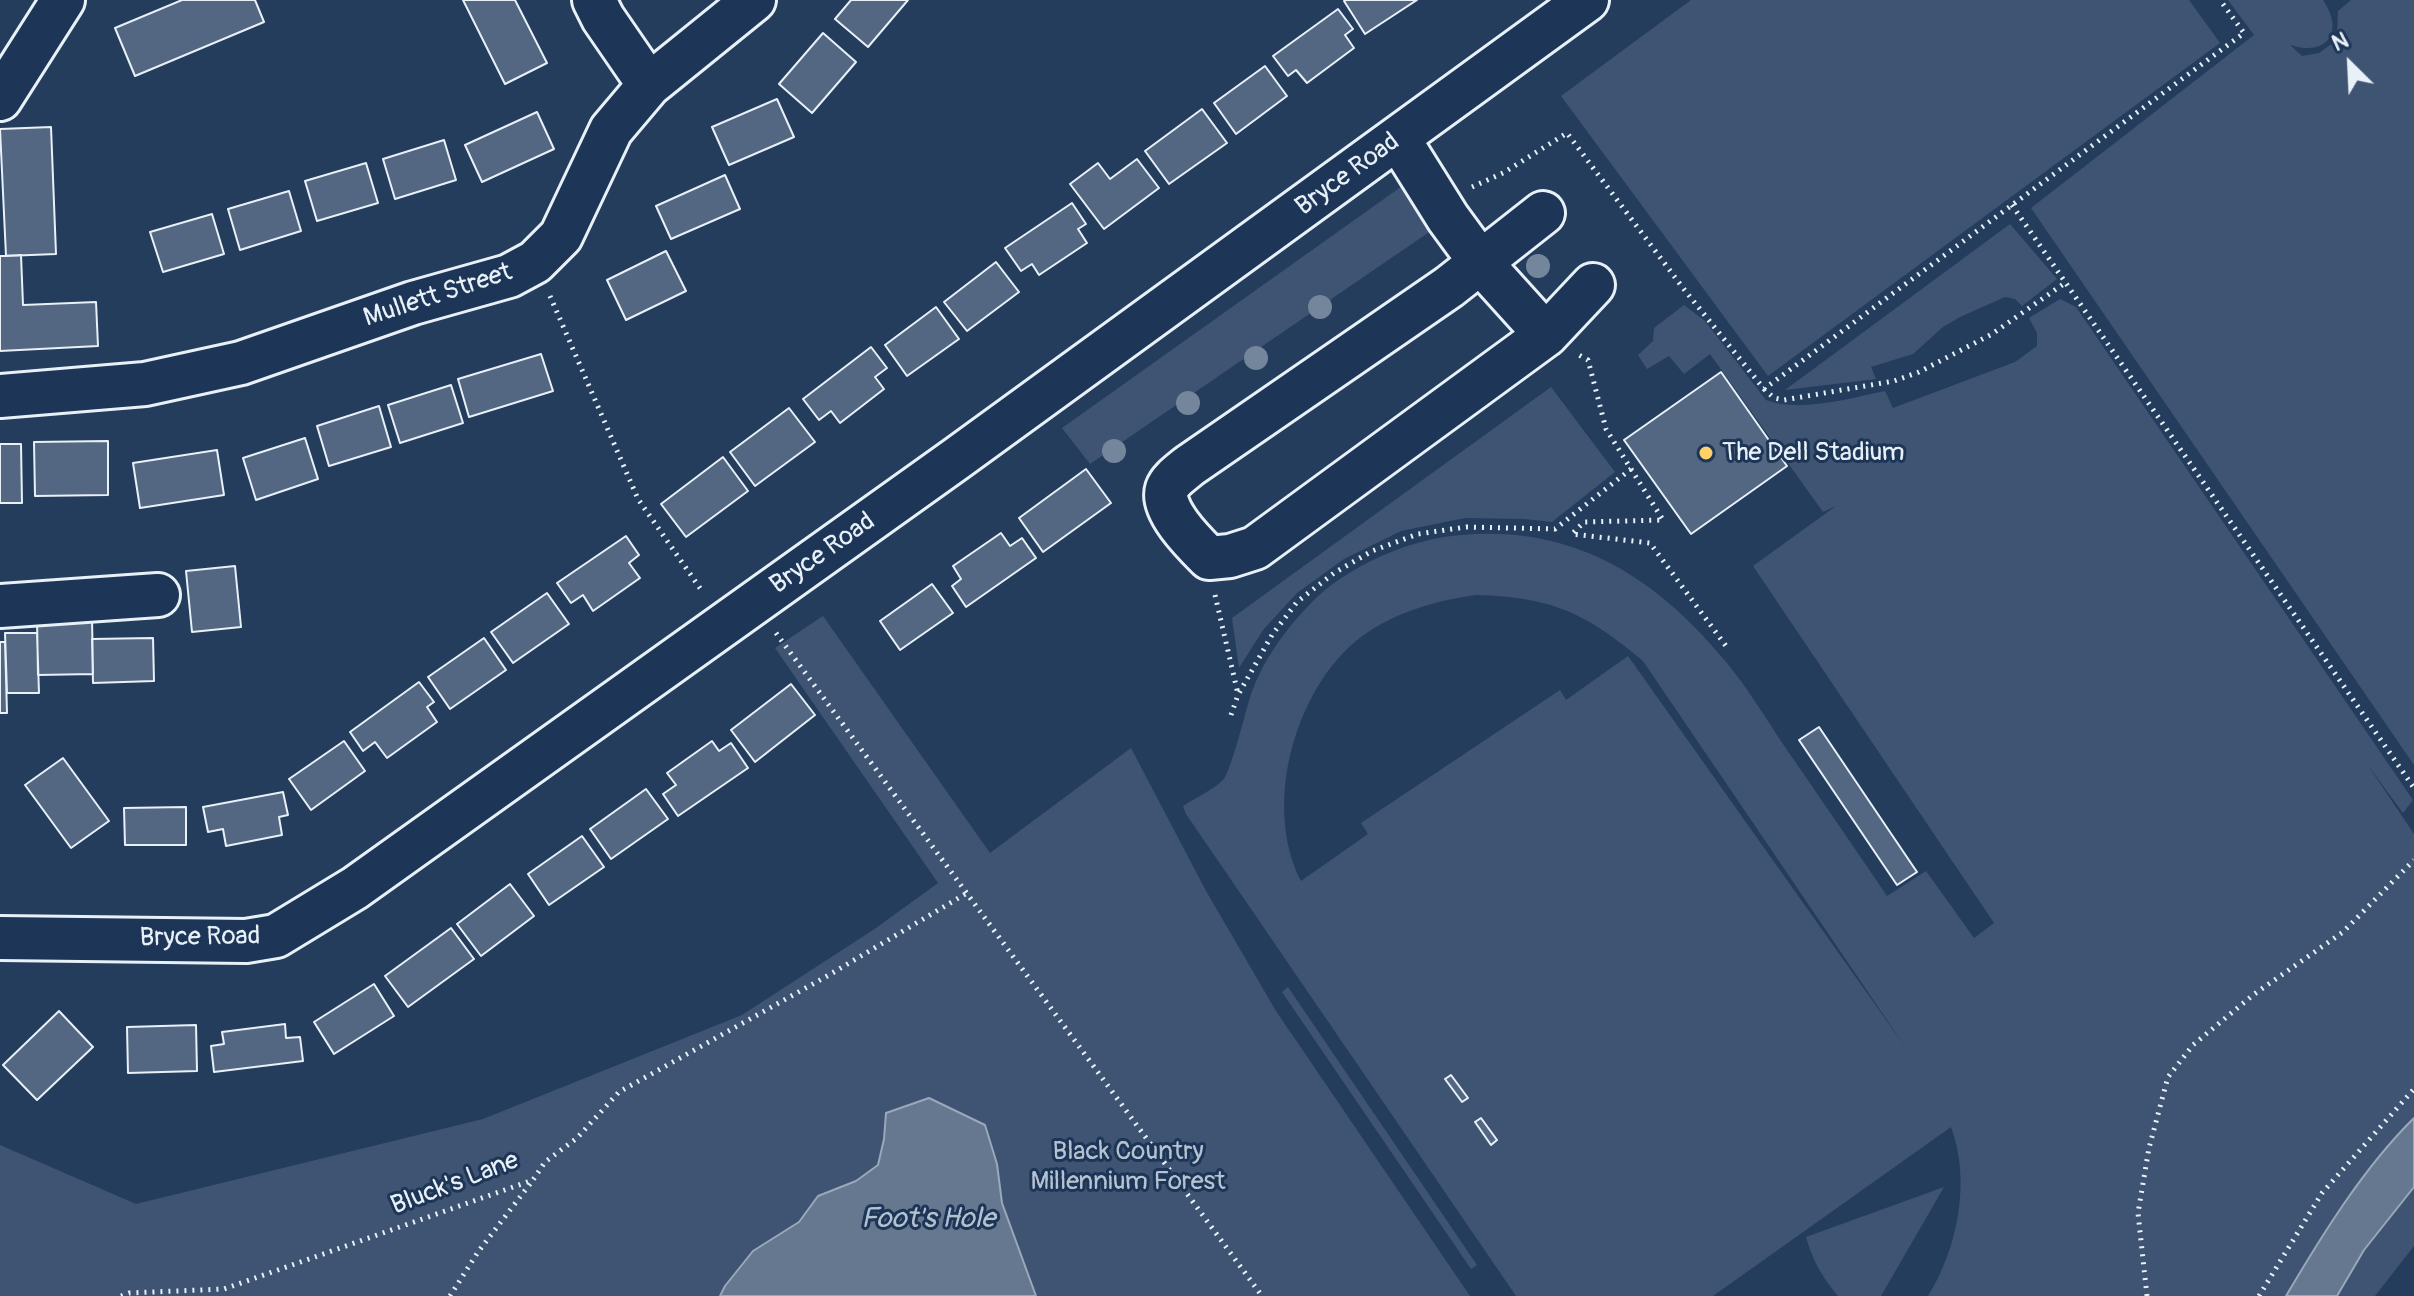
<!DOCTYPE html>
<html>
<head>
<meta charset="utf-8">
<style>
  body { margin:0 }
  #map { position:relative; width:2414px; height:1296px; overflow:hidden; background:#253d5d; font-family:Pangolin,sans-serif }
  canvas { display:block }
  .north { position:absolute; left:2310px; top:24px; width:80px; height:80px; -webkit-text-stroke:6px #1d3557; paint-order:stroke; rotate:336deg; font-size:22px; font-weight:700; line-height:32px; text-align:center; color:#e8f1f8 }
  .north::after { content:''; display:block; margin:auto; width:28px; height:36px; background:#e8f1f8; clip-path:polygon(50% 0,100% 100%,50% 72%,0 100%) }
</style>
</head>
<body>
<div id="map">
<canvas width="2414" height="1296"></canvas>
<div class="north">N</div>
</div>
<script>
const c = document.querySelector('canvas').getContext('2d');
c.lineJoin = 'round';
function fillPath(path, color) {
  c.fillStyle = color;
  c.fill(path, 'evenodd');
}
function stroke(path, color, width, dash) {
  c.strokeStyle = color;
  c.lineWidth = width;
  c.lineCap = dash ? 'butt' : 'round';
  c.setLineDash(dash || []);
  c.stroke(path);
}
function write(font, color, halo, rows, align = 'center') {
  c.font = font + ' Pangolin,sans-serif';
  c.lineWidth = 6;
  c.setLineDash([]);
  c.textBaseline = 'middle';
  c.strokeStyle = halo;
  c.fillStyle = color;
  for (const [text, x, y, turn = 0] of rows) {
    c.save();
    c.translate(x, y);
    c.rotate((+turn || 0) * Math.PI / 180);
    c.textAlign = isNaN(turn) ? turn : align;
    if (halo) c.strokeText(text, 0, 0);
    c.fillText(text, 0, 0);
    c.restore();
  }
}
const green = new Path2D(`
  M1691,0H2189L2220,43L1768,376L1561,96Z
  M2228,0H2323C2345,32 2327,57 2290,45L2302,56L2319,53L2337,40L2338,11L2351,0H2414V765L2031,208L2254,35Z
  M1405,184L1441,224L1090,464L1062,428Z
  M2010,224L2057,279L2022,306L2015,299L2005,297L1960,317L1943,327L1913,354L1871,367L1876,379L1785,390Z
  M2060,299L2076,307L2413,800L2403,813L2367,764L2414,834V1246L2375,1296H1928C1958,1248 1971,1180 1951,1127L1713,1296H1516L1186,814L1183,806C1195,798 1213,790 1223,780C1231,772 1246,709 1251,694C1263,660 1285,630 1310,604C1347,566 1409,539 1461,535C1574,525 1656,577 1726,662C1748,688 1766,719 1785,747C1819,796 1853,846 1887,896L1926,871L1974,938L1994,923L1753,566L1836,506L1823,512L1710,354L1684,374L1669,356L1647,369L1638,355L1653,341L1654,328L1684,305L1705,321L1766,400C1799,413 1851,398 1885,391L1893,408L2015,362L2037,346V333L2029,318ZM1476,595C1552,597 1586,613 1643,661L1906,1048L1628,656L1566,700L1560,690L1361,823L1368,834L1301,881C1264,809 1292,702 1348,648C1382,616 1431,601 1476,595Z
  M1551,387L1615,472L1552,522L1525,519L1465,518L1401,531L1344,559L1297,593L1263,630L1239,668L1232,618Z
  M823,616L990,853L1131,748L1206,891L1276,1011L1470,1296H0V1145L136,1204L483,1119L742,1015L876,928L938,883L775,648Z
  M1288,987L1477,1265L1471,1269L1282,992Z
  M1944,1187L1881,1296H1838C1822,1277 1813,1261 1806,1237Z`);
const water = new Path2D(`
  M929,1098L985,1125L997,1164L1002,1203L1036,1296H720L725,1286L753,1251L799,1222L818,1196L856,1181L878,1165L884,1139L886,1113Z
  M2414,1118V1187L2364,1250L2337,1296H2286C2322,1235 2364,1167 2414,1118Z`);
const building = new Path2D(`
  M182,0H255L264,22L135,76L115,28Z
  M463,0H515L547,63L505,84Z
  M851,0H908L868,47L835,19Z
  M1346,0H1417L1365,34L1344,1Z
  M1338,9L1353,29L1345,35L1354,48L1307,83L1296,70L1288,76L1273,56Z
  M823,33L856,62L812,113L779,84Z
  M1265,66L1287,96L1236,134L1214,103Z
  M777,99L794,137L729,165L712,127Z
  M1202,109L1227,143L1169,184L1145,151Z
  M537,112L554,149L482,182L465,145Z
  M51,127L56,254L6,256L0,129Z
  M444,140L456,180L395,199L383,159Z
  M1137,159L1159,188L1104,229L1070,184L1098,163L1110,179Z
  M366,163L378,203L317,221L305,181Z
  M725,175L740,209L671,239L656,206Z
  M289,191L301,231L240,250L228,209Z
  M1072,203L1086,224L1078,229L1087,243L1039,275L1032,264L1021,271L1005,248Z
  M212,214L224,254L163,272L150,232Z
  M666,251L686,291L626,320L607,280Z
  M21,255L23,305L96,302L98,346L0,351V256Z
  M996,262L1019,292L967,331L944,302Z
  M936,307L959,339L907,376L885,345Z
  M871,347L887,368L875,377L884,389L840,423L831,411L819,420L803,399Z
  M541,354L553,391L469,417L458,379Z
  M1721,372L1787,466L1691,534L1624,440Z
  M451,385L463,423L400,443L388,405Z
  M379,406L391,447L329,466L317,426Z
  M789,408L815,442L755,486L730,452Z
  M305,438L318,479L256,500L243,458Z
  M108,441V495L35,496L34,442Z
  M0,444H21L22,503H0Z
  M217,450L224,495L140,508L133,463Z
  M723,457L748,491L686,537L661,504Z
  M1086,469L1111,503L1043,552L1019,518Z
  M1001,533L1010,546L1022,538L1036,558L966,607L952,586L961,579L953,566Z
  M626,536L639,555L629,563L640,578L593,611L583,595L571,603L557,583Z
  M235,566L241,627L192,632L186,571Z
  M932,584L953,613L900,650L880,621Z
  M547,593L569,624L513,663L491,632Z
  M92,618L93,674L38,675L37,619Z
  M5,633H37L39,693H7Z
  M153,638L154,681L93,683L92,639Z
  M484,638L506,670L450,709L428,677Z
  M0,642H5L7,713H0Z
  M419,682L434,702L427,707L437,722L387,758L375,742L363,751L350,732Z
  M791,684L815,715L755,762L731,730Z
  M1819,727L1917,872L1897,885L1799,740Z
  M344,741L365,771L311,810L289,779Z
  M712,741L719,751L731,743L748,768L678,816L663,794L676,785L667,773Z
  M63,758L109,821L71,848L25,785Z
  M646,789L668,819L611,859L590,829Z
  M283,792L288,815L279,817L282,835L226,846L223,829L208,832L203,807Z
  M186,807V845H125L124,808Z
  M582,836L604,867L549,905L528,874Z
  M510,884L534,916L481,956L457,924Z
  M451,928L474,959L408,1007L385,976Z
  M374,984L394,1016L334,1054L314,1022Z
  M59,1011L93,1047L37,1100L3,1065Z
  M285,1024L286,1038L300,1037L303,1061L214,1072L211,1046L224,1044L222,1032Z
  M196,1025L197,1071L128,1073L127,1027Z
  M1451,1075L1468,1098L1462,1102L1445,1079Z
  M1481,1118L1497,1140L1491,1145L1475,1122Z`);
const path = new Path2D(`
  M1472,187L1503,173L1567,133L1683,288L1764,389L2244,33L2220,0
  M2012,205L2414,788
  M550,296L638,499L702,591
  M1764,389L1774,398L1784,400L1894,381L1919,372L1992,334L2065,283
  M1631,469L1663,520L1584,522L1572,534L1650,543L1726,646
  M1215,595L1238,694
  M776,633L1262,1296
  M1231,715L1238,695L1272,635L1297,602L1334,573L1372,551L1418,534L1466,527L1555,529L1631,469L1606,429L1588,360L1579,355
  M121,1296L129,1293L224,1289L533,1180L545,1162L577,1138L619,1092L829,975L967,893
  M450,1296L478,1252L533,1180
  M2147,1296L2138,1213L2149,1148L2168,1077L2193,1045L2253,995L2343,932L2414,860
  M2259,1296L2322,1193L2414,1089`);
const minor = new Path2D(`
  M594,0L603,18L649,85
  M0,99L63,0
  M1398,138L1448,218L1481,263L1546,335L1255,548L1230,556L1209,558C1195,544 1160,510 1167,489C1170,480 1182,472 1189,466L1449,287L1543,213
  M1546,335L1593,285
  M0,396L145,384L241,363L413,303L509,276L535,262L561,236L611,130L649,85L754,0
  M0,606L158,595
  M0,938L246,941L276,936L355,888L956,459L1587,0`);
const trees = [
  [1538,266],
  [1320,307],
  [1256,358],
  [1188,403],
  [1114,451]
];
const markers = [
  [1706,453,8,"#ffd166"]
];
const streetNames = [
  ["Bryce Road",1348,175,-36],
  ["Mullett Street",438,296,-18],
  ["Bryce Road",823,554,-35],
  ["Bryce Road",200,938,-1],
  ["Bluck's Lane",455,1184,-21]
];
const poiNames = [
  ["The Dell Stadium",1722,453]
];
const parkNames = [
  ["Black Country",1128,1152],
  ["Millennium Forest",1128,1182]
];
const waterNames = [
  ["Foot's Hole",928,1220]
];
fillPath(green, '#3e5472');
fillPath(water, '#657890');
stroke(water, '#99a8ba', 2);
fillPath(building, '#536782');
stroke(building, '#e8f1f8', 2);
stroke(minor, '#e8f1f8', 48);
stroke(path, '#e8f1f8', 5, [2, 6]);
stroke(minor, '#1d3557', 42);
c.fillStyle = '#74869c';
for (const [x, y] of trees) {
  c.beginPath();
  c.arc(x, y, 12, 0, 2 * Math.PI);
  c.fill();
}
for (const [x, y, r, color] of markers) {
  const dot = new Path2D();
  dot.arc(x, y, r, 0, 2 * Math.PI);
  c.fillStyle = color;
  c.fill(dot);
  stroke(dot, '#1d3557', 3);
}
write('26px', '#e8f1f8', '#1d3557', streetNames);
write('26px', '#e8f1f8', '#1d3557', poiNames, 'left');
write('26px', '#b5c2d0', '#1d3557', parkNames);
write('italic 28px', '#b4c1ce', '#1d3557', waterNames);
</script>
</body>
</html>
